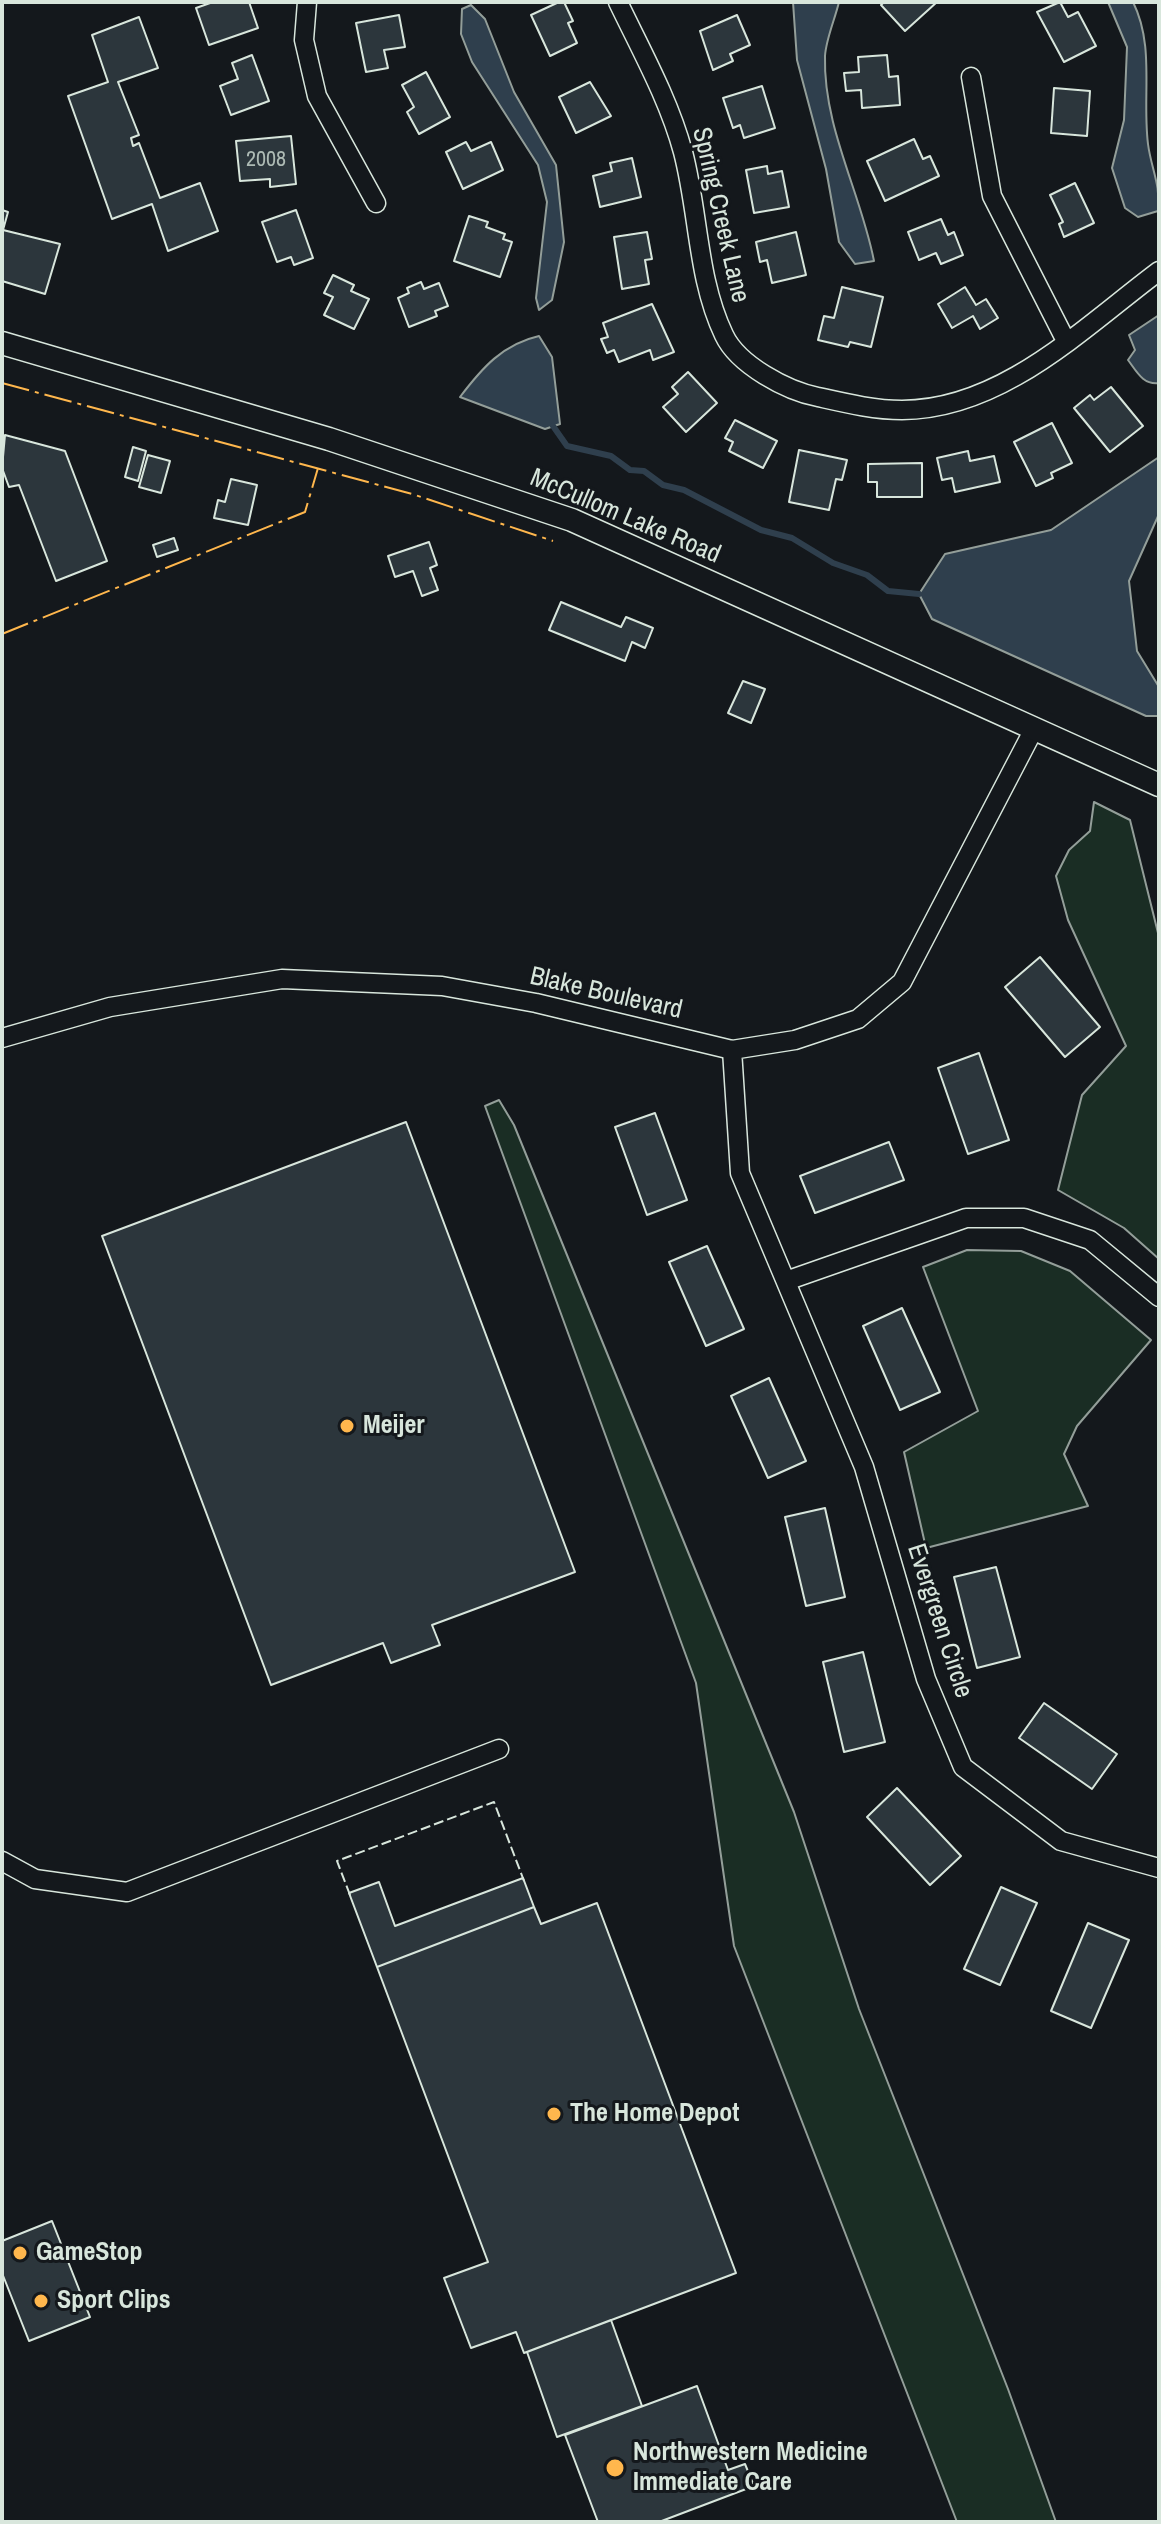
<!DOCTYPE html>
<html>
<head>
<meta charset="utf-8">
<style>
  body { margin:0 }
  #map { position:relative; width:1161px; height:2524px; overflow:hidden; background:#14181c; font-family:"Archivo Narrow",sans-serif }
  canvas { display:block }
  .frame { position:absolute; inset:0; border:4px solid #d8e6dc; pointer-events:none }
</style>
</head>
<body>
<div id="map">
<canvas width="1161" height="2524"></canvas>
<div class="frame"></div>
</div>
<script>
const c = document.querySelector('canvas').getContext('2d');
c.lineJoin = 'round';
function fillPath(path, color) {
  c.fillStyle = color;
  c.fill(path, 'evenodd');
}
function stroke(path, color, width, dash) {
  c.strokeStyle = color;
  c.lineWidth = width;
  c.lineCap = dash ? 'butt' : 'round';
  c.setLineDash(dash || []);
  c.stroke(path);
}
function write(font, color, halo, rows, align = 'center') {
  c.font = font + ' "Archivo Narrow",sans-serif';
  c.lineWidth = 6;
  c.setLineDash([]);
  c.textBaseline = 'middle';
  c.strokeStyle = halo;
  c.fillStyle = color;
  for (const [text, x, y, turn = 0] of rows) {
    c.save();
    c.translate(x, y);
    c.rotate((+turn || 0) * Math.PI / 180);
    c.textAlign = isNaN(turn) ? turn : align;
    if (halo) c.strokeText(text, 0, 0);
    c.fillText(text, 0, 0);
    c.restore();
  }
}
const green = new Path2D(`
  M1094,802L1130,820L1159,937V1259L1124,1228L1058,1190L1082,1095L1126,1046L1068,920L1056,876L1069,850L1090,831Z
  M499,1100L514,1125L794,1812L859,2009L1008,2389L1056,2522H957L734,1946L696,1683L485,1106Z
  M967,1250L1021,1251L1070,1271L1151,1340L1077,1426L1064,1454L1088,1506L926,1548L904,1452L978,1411L923,1267Z`);
const water = new Path2D(`
  M793,2H839C835,19 826,39 825,56C823,127 861,193 874,261L855,264L839,242L826,169L797,60Z
  M1108,2H1133C1155,46 1142,96 1148,144C1151,168 1161,185 1158,211L1138,217L1125,208L1112,168L1124,120L1127,47Z
  M471,5L485,19L514,92L556,165L564,242L552,300L539,310L536,298L547,202L538,165L472,62L461,34L462,9Z
  M1159,315V383C1143,385 1137,372 1128,360L1135,350L1129,335Z
  M539,336L552,357L560,424L545,429L460,397C482,368 503,344 539,336Z
  M1159,457V514L1129,581L1137,651L1159,687V716H1146L932,619L919,594L945,554L1051,530Z`);
const stream = new Path2D(`
  M553,426L567,446L611,456L630,470L644,471L663,485L684,490L761,530L792,538L833,563L867,575L888,591L919,594`);
const building = new Path2D(`
  M213,2H249L258,28L209,45L196,8Z
  M559,2H564L573,21L568,23L577,43L550,56L531,15Z
  M884,2H937L905,31L881,5Z
  M1060,2L1068,17L1078,12L1096,46L1064,62L1037,12Z
  M399,15L405,47L384,50L388,68L366,72L356,23Z
  M737,15L750,45L730,54L733,61L713,70L700,31Z
  M139,17L158,68L118,82L139,135L131,138L133,146L139,143L160,198L200,183L218,231L168,251L152,204L112,219L68,96L108,82L92,35Z
  M252,55L269,101L231,115L220,86L238,79L232,63Z
  M887,55L889,77L898,76L900,105L862,108L861,90L846,91L844,73L859,72L858,57Z
  M426,72L450,117L419,134L407,112L414,107L402,85Z
  M590,82L611,116L576,133L559,97Z
  M762,86L775,128L744,138L740,125L733,128L723,98Z
  M1054,88L1090,91L1087,136L1051,133Z
  M291,136L296,184L270,187V179L240,181L236,141Z
  M914,139L923,159L930,156L939,176L885,201L867,161Z
  M466,142L471,151L491,142L503,170L463,189L446,152Z
  M632,158L641,197L600,207L593,176L612,171L610,163Z
  M767,166L768,174L782,171L789,207L754,213L746,170Z
  M1075,183L1094,223L1064,237L1059,224L1063,222L1050,195Z
  M2,210L8,212L3,230L60,244L45,294L2,281Z
  M296,210L313,258L294,265L291,257L277,262L262,222Z
  M469,216L488,222L486,227L505,234L503,239L512,242L500,277L454,261Z
  M941,219L948,235L954,232L963,255L941,264L936,253L919,260L908,232Z
  M647,232L652,259L645,260L649,284L622,289L614,237Z
  M796,232L806,275L772,283L767,260L760,262L756,242Z
  M333,275L354,285L351,291L369,299L354,329L324,315L333,297L324,293Z
  M421,282L424,289L439,283L448,306L435,311L437,316L409,327L398,298L409,293L407,288Z
  M842,287L883,297L871,347L850,342L848,347L818,340L824,316L834,318Z
  M965,287L976,305L986,299L998,318L980,329L973,316L952,328L938,304Z
  M652,304L674,352L653,360L650,350L619,362L614,350L607,353L601,339L608,337L603,323Z
  M688,372L717,403L686,432L663,407L678,394L672,387Z
  M1111,387L1143,426L1110,452L1074,408L1090,395L1094,400Z
  M735,420L777,441L763,468L729,451L733,442L725,438Z
  M1052,423L1072,463L1051,473L1053,478L1036,486L1014,442Z
  M5,435L65,451L107,561L56,581L19,485L9,487L2,468Z
  M133,447L146,451L138,481L125,477Z
  M799,450L847,460L842,480L836,479L829,510L789,502Z
  M968,451L970,461L994,456L1000,482L955,492L952,478L942,480L937,458Z
  M148,455L170,461L161,493L139,487Z
  M922,463V497H877V482H868V464Z
  M231,479L257,485L248,525L214,518L218,500L225,502Z
  M174,538L178,550L157,557L153,545Z
  M429,542L437,565L430,568L438,590L422,596L413,571L395,577L388,556Z
  M561,602L621,627L626,617L653,628L645,648L632,642L625,661L549,630Z
  M743,681L765,689L751,723L728,713Z
  M1040,957L1100,1027L1065,1057L1005,987Z
  M979,1053L1009,1140L968,1154L938,1068Z
  M655,1113L687,1200L647,1215L615,1127Z
  M406,1122L575,1572L432,1625L440,1645L391,1663L383,1643L271,1685L102,1236Z
  M889,1142L904,1180L815,1213L800,1176Z
  M707,1246L744,1329L706,1346L669,1262Z
  M902,1308L940,1392L900,1410L863,1326Z
  M769,1378L806,1461L768,1478L731,1396Z
  M825,1508L845,1597L806,1606L785,1517Z
  M996,1567L1020,1657L977,1668L954,1577Z
  M863,1652L885,1742L844,1752L823,1662Z
  M1044,1703L1117,1754L1092,1789L1019,1738Z
  M897,1788L961,1856L930,1885L867,1817Z
  M523,1878L534,1907L377,1967L349,1893L379,1882L395,1926Z
  M1001,1887L1037,1903L1000,1985L964,1969Z
  M597,1903L736,2273L524,2353L516,2332L471,2348L444,2278L488,2262L377,1967L534,1907L541,1924Z
  M1088,1923L1129,1940L1091,2028L1051,2011Z
  M52,2221L90,2317L29,2341L2,2273V2241Z
  M611,2320L642,2406L557,2437L527,2352Z
  M697,2386L728,2470L745,2464L754,2486L659,2522H598L565,2435Z`);
const minor = new Path2D(`
  M307,2L304,40L317,96L376,203
  M618,2C641,50 669,100 683,152C699,213 697,279 724,335C738,365 787,391 818,397C845,403 874,410 902,410C1002,410 1084,327 1159,271
  M971,77L992,196L1066,341
  M2,1038L110,1007L282,979L442,986L536,1003L732,1050L795,1040L858,1019L902,982L1034,729
  M732,1050L740,1173L864,1467L926,1679L963,1767L1061,1841L1159,1868
  M786,1281L966,1218H1024L1090,1240L1159,1297
  M2,1861L35,1879L127,1892L499,1749`);
const tertiary = new Path2D(`
  M2,343L329,439L572,520L1159,785`);
const fence = new Path2D(`
  M350,1895L337,1861L494,1802L524,1881`);
const power = new Path2D(`
  M2,383L412,494L553,541
  M2,634L305,512L318,468`);
const markers = [
  [347,1426,8,"#ffb74d"],
  [554,2114,8,"#ffb74d"],
  [20,2253,8,"#ffb74d"],
  [41,2301,8,"#ffb74d"],
  [615,2468,10,"#ffb74d"]
];
const numberNames = [
  ["2008",266,160]
];
const streetNames = [
  ["Spring Creek Lane",720,215,77],
  ["McCullom Lake Road",625,517,23],
  ["Blake Boulevard",606,994,13],
  ["Evergreen Circle",939,1621,72]
];
const poiNames = [
  ["Meijer",363,1426],
  ["The Home Depot",570,2114],
  ["GameStop",36,2253],
  ["Sport Clips",57,2301],
  ["Northwestern Medicine",633,2453],
  ["Immediate Care",633,2483]
];
fillPath(green, '#1a2d24');
stroke(green, '#939e99', 2);
fillPath(water, '#2f3f4d');
stroke(water, '#939e99', 2);
stroke(stream, '#2f3f4d', 6);
fillPath(building, '#2c363c');
stroke(building, '#d8e6dc', 2);
stroke(minor, '#d8e6dc', 21);
stroke(tertiary, '#d8e6dc', 25);
stroke(minor, '#14181c', 18);
stroke(tertiary, '#14181c', 22);
stroke(fence, '#d8e6dc', 2, [10, 4]);
stroke(power, '#ffb74d', 2, [28, 6, 4, 6]);
for (const [x, y, r, color] of markers) {
  const dot = new Path2D();
  dot.arc(x, y, r, 0, 2 * Math.PI);
  c.fillStyle = color;
  c.fill(dot);
  stroke(dot, '#14181c', 3);
}
write('22px', '#adbab4', null, numberNames);
write('26px', '#d8e6dc', '#14181c', streetNames);
write('bold 26px', '#d8e6dc', '#14181c', poiNames, 'left');
</script>
</body>
</html>
